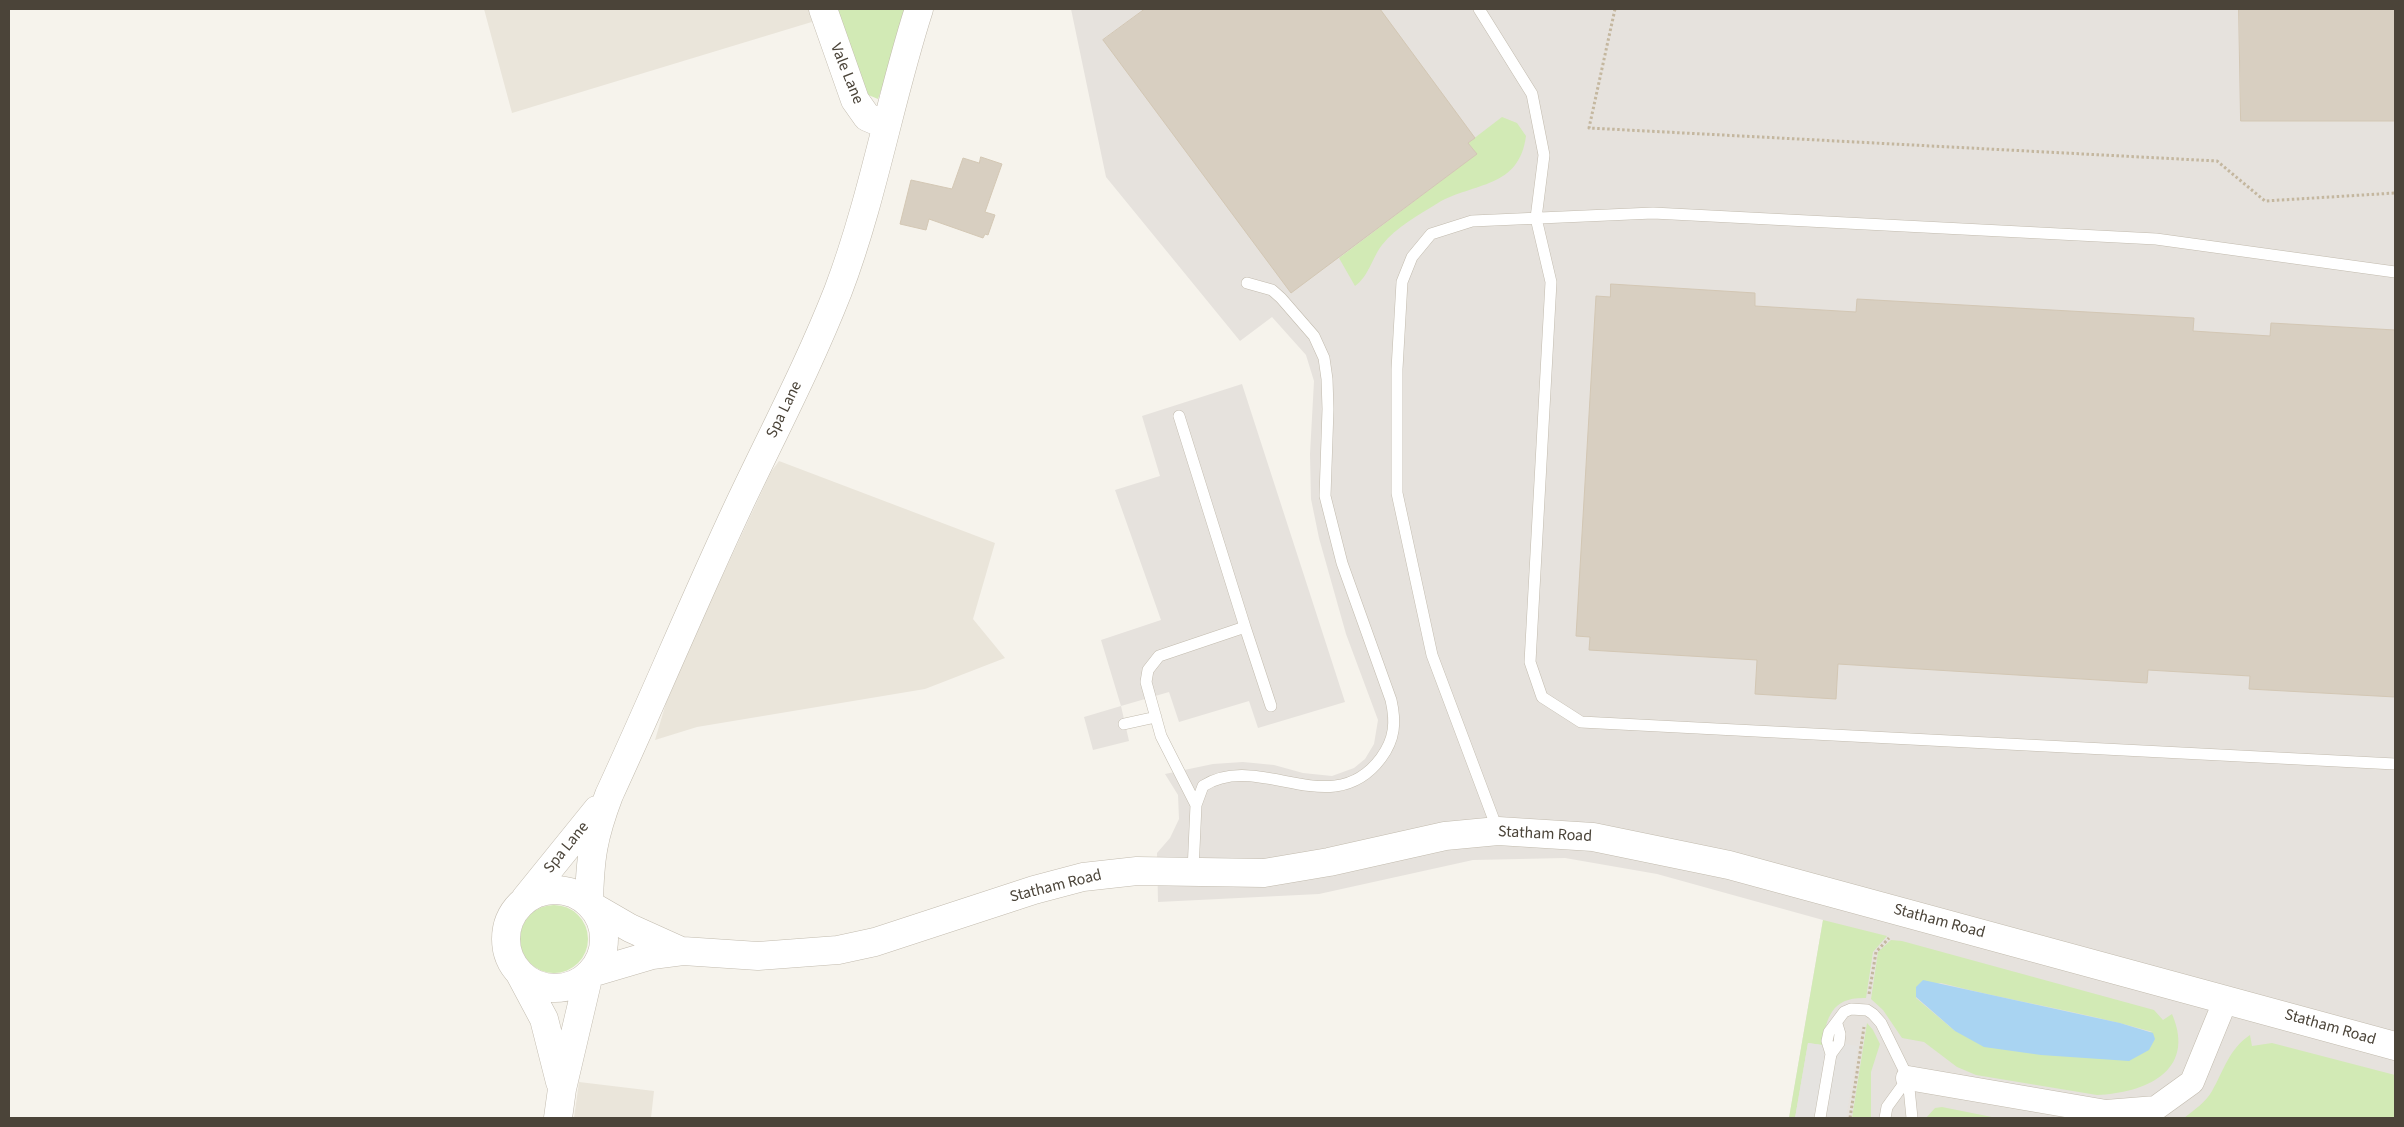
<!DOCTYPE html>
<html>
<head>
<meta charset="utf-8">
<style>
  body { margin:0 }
  #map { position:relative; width:2404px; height:1127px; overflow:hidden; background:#f6f3ec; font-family:"Source Sans 3",sans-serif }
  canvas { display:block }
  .frame { position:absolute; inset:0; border:10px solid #4b4439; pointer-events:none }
</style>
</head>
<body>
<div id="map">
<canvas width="2404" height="1127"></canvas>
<div class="frame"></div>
</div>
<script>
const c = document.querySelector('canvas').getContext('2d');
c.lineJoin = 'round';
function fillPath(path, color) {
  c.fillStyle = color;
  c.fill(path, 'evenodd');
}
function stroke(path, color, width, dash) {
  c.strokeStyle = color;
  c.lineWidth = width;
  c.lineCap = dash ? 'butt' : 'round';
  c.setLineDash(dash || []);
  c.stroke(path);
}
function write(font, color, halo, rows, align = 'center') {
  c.font = font + ' "Source Sans 3",sans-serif';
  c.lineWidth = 4;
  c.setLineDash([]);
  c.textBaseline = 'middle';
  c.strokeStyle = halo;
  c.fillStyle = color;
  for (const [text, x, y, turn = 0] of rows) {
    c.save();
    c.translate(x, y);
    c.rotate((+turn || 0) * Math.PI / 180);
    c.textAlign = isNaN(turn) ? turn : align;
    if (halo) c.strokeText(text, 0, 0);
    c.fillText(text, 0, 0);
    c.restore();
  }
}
const residential = new Path2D(`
  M484,9H810L815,21L512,113Z
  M779,461L995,543L973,619L1005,658L925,689L697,727L655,740L666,703L706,611L771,472Z
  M579,1082L654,1091L651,1118H574Z`);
const industrial = new Path2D(`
  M1071,9H2395V1118H1789L1823,920L1657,874L1565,858L1473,860L1319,894L1158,902L1157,853L1170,838L1179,819L1178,795L1165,774L1213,764L1243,762L1274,765L1303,773L1332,776L1354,768L1365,759L1374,744L1378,720L1346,634L1319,538L1311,499L1310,454L1314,381L1306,355L1272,317L1240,341L1106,177Z
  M1242,384L1345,702L1258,728L1249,701L1179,722L1169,692L1121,706L1129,741L1093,750L1084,717L1121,706L1101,640L1161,620L1115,490L1160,476L1142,416Z`);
const green = new Path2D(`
  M829,9H910L878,99L866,94Z
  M1502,117L1517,123L1526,136C1519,189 1474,182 1438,203C1419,215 1396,227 1382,245C1372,258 1369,276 1355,286L1339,258L1477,154L1468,143Z
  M520 939a34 34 0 1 1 68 0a34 34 0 1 1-68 0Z
  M1823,920L1887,936L1873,952L1866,998C1832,997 1827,1016 1822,1045L1808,1043L1795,1118H1789Z
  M1891,940L1902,941L2154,1010L2163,1020L2172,1014C2197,1072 2144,1093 2097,1095L1976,1075L1957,1067L1924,1042L1902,1038L1883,1010L1871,999L1878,952ZM1941,983C2011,1001 2084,1012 2153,1032L1955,1031L1916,998V987Z
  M1867,1023L1873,1030L1880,1044L1871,1072V1118H1852Z
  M2250,1035L2252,1046L2272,1043L2395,1075V1118H2184C2194,1110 2206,1102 2212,1091C2224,1070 2229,1049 2250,1035Z
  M1942,1107L1997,1118H1926L1935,1108Z`);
const parking = new Path2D(`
  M1824,1031L1833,1042L1858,1046L1846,1118H1795L1808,1043L1822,1045Z`);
const water = new Path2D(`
  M1923,980L2120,1023L2153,1033L2155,1039L2149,1050L2129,1061L2041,1055L1984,1047L1955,1031L1916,997V987Z`);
const building = new Path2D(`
  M1145,9H1380L1475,138L1468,143L1477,154L1291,293L1103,40Z
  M2239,9H2395V121H2241Z
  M981,157L1002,164L985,212L995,215L988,235L985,234L983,238L929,219L926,230L900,224L911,180L952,189L963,158L979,163Z
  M1611,284L1755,293V306L1856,312L1857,299L2194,318L2193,331L2270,336L2271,323L2395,330V697L2249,689L2250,676L2148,670L2147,683L1838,664L1836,699L1755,694L1757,660L1589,650L1590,637L1576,636L1596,296L1610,297Z`);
const path = new Path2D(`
  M1615,9L1589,128L2217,161L2265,201L2395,193
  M1869,994L1876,952L1889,938
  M1850,1118L1864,1027`);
const service = new Path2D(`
  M1479,9L1532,94L1544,155L1536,218L1551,282L1530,662L1542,697L1581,722L2395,764
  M1179,416L1245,627
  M1124,724L1156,717
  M1196,805L1161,736L1146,682L1148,670L1159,656L1245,627L1271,706
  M1498,831L1432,655L1397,493V369L1402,282L1412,257L1431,234L1472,221L1653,213L2156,239L2395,272
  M1193,871L1196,805L1203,786C1259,750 1332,824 1381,758C1395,739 1396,722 1391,700L1342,563L1325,496L1328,409L1327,379L1324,358L1314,336L1281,298L1272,290L1247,283
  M1831,1054L1827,1041L1829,1032L1844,1012L1851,1009L1867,1010L1873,1014L1881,1023L1908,1078L1912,1118
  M1820,1118L1831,1054L1839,1043L1840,1034L1837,1024
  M1885,1118L1887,1107L1908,1078`);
const minor = new Path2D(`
  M1908,1078L2106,1112L2156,1108L2192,1082L2226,999`);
const tertiary = new Path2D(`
  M823,9L855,100L867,117L886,125
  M506 939a49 49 0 1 1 98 0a49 49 0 1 1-98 0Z
  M525,899L597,810
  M589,903C590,858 593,837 609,795C653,700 693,603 738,507C772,435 809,365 838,291C873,199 889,102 919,9
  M592,906L630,928L681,951
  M591,973L652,955L683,951L758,956L838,950L875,942L1034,890L1083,877L1137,871L1264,873L1329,862L1445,836L1498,831L1593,837L1729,865L2395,1046
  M520,974L544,1019L560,1082
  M558,1118L562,1089L589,974`);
const streetNames = [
  ["Vale Lane",846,74,68],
  ["Spa Lane",785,410,-64],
  ["Statham Road",1545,835,3],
  ["Spa Lane",567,848,-51],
  ["Statham Road",1056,887,-14],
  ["Statham Road",1939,922,15],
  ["Statham Road",2330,1028,16]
];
fillPath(residential, '#eae5da');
fillPath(industrial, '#e6e2dd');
fillPath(green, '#d2eab5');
fillPath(parking, '#e5e3e0');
fillPath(water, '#a9d4f2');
fillPath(building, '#d8cfc1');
stroke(building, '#d3c7b4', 1);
stroke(service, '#c2bbae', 12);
stroke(minor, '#c2bbae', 25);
stroke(tertiary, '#c2bbae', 29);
stroke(path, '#c4b79f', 3, [2.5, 2.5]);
stroke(service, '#fff', 11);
stroke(minor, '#fff', 24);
stroke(tertiary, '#fff', 28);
write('16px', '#4b4439', '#fff', streetNames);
</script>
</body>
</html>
